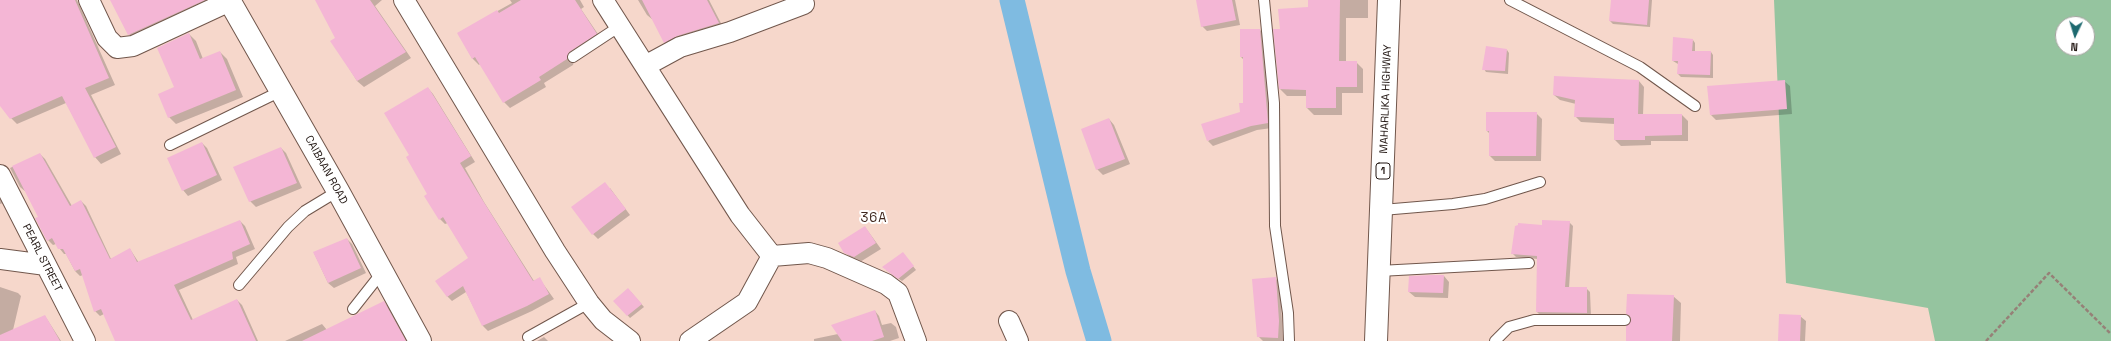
<!DOCTYPE html>
<html>
<head>
<meta charset="utf-8">
<style>
  body { margin:0 }
  #map { position:relative; width:2111px; height:341px; overflow:hidden; background:#f6d7cb; font-family:"Space Grotesk",sans-serif }
  canvas { display:block }
  .north { position:absolute; left:2055px; top:16px; width:40px; height:40px; box-sizing:border-box; background:#fff; border:1px solid #a7a2a1; border-radius:50%; rotate:184deg; font-size:11px; font-weight:700; line-height:16px; text-align:center; color:#221713 }
  .north::after { content:''; display:block; margin:auto; width:14px; height:18px; background:#1d696f; clip-path:polygon(50% 0,100% 100%,50% 72%,0 100%) }
</style>
</head>
<body>
<div id="map">
<canvas width="2111" height="341"></canvas>
<div class="north">N</div>
</div>
<script>
const c = document.querySelector('canvas').getContext('2d');
c.lineJoin = 'round';
function fillPath(path, color) {
  c.fillStyle = color;
  c.fill(path, 'evenodd');
}
function stroke(path, color, width, dash) {
  c.strokeStyle = color;
  c.lineWidth = width;
  c.lineCap = dash ? 'butt' : 'round';
  c.setLineDash(dash || []);
  c.stroke(path);
}
function write(font, color, halo, rows, align = 'center') {
  c.font = font + ' "Space Grotesk",sans-serif';
  c.lineWidth = 4;
  c.setLineDash([]);
  c.textBaseline = 'middle';
  c.strokeStyle = halo;
  c.fillStyle = color;
  for (const [text, x, y, turn = 0] of rows) {
    c.save();
    c.translate(x, y);
    c.rotate((+turn || 0) * Math.PI / 180);
    c.textAlign = isNaN(turn) ? turn : align;
    if (halo) c.strokeText(text, 0, 0);
    c.fillText(text, 0, 0);
    c.restore();
  }
}
const green = new Path2D(`
  M1774,0H2111V341H1935L1928,308L1786,283ZM2063,24H2087V48H2063Z`);
const shadow = new Path2D(`
  M0,0H77L115,85L91,95L121,154L101,164L95,157L66,103L17,124L11,118L0,104Z
  M111,0H212L136,42L129,34Z
  M316,0H382L375,6L411,58L364,87L357,81L332,41L337,38Z
  M510,0H580L584,7L581,9L602,40L575,58L573,65L544,83L546,87L510,108L504,102L480,64L479,65L472,58L458,33L512,3Z
  M638,0H709L724,29L670,47L665,42L653,20L647,15Z
  M1197,0H1235L1240,25L1207,31L1202,26Z
  M1309,0H1368V18H1346V62H1356L1363,69V93H1342V115H1314L1307,108V96H1287L1280,89L1282,30L1309,8Z
  M1612,0H1652L1650,27L1613,24L1610,21Z
  M1260,30L1265,35L1272,128L1257,130L1213,146L1208,141L1241,112L1244,104V60L1241,57Z
  M189,34L196,41L203,59L220,52L227,59L243,97L176,124L169,117Z
  M1693,40L1695,43V52H1711L1713,55V78L1681,77L1678,74V64L1673,61Z
  M1507,50L1509,53L1508,74L1486,72L1484,69Z
  M1639,81L1644,87L1643,115H1682L1688,121V141H1651V145L1621,146L1615,140V124L1581,122L1575,116L1576,104L1560,100L1554,95Z
  M1784,81L1790,86L1792,114L1716,120L1711,115Z
  M428,88L433,94L475,162L465,168L484,202L534,281L539,278L554,299L532,311L488,331L483,326L466,292L452,301L447,296L470,259L448,223L445,224L440,219L411,155Z
  M1536,113L1542,119L1541,161H1495L1490,156V134L1486,130Z
  M1109,119L1114,125L1130,164L1103,175L1097,169Z
  M202,143L207,148L222,180L188,196L183,190Z
  M281,148L286,153L302,188L256,207L250,201Z
  M40,154L45,159L72,206L81,201L86,206L111,259L130,249L139,263L240,221L245,226L255,249L236,257L238,264L179,290L193,320L237,300L242,305L258,341H116L104,314L100,316L95,311L83,275L80,276L75,271L66,254H64L56,244L53,245L48,240L39,217L26,192L20,187L10,168Z
  M610,188L630,215L598,239L593,234Z
  M0,196L3,203L0,204Z
  M1569,222L1573,226L1569,288H1586L1590,292L1591,316H1541L1537,312L1538,259L1516,257L1512,253L1543,226Z
  M865,227L881,249L860,262L851,258L845,252Z
  M347,239L352,244L366,273L334,288L328,283L314,253Z
  M905,256L916,270L902,281L886,270Z
  M1444,276L1449,282L1448,298L1415,297L1409,292Z
  M1275,278L1280,283L1283,341H1263L1258,336Z
  M0,287L18,293L21,296L13,330L45,316L61,341H0Z
  M631,292L644,307L630,318L615,301Z
  M1673,296L1681,303L1680,341H1627L1633,321L1627,313Z
  M384,302L389,308L407,341H285L322,324L327,330Z
  M875,311L879,316L882,325L891,323L896,327L899,338L890,341H814V339L838,334Z
  M1800,316L1806,321L1805,341H1779Z
  M544,337L548,341H537Z`);
const canal = new Path2D(`
  M1012,0L1078,271L1099,341`);
const building = new Path2D(`
  M0,0H75L109,78L85,88L116,147L94,158L62,96L10,119L0,106Z
  M110,0H205L128,35Z
  M315,0H370L406,52L357,81L330,41L335,38Z
  M521,0H575L597,34L569,52L567,59L539,77L541,80L503,103L475,57L472,59L457,33L497,10L499,13Z
  M642,0H707L719,23L677,36L664,43Z
  M1196,0H1232L1236,20L1201,27Z
  M1308,0H1340L1339,61H1357V87H1336V108H1306V90L1279,89L1273,29H1280L1278,9L1308,7Z
  M1611,0H1649L1647,25L1609,21Z
  M1240,29H1260L1268,123L1251,126L1207,141L1201,124L1240,112L1239,103H1243V57H1240Z
  M189,33L200,59L220,51L236,90L168,118L158,94L174,87L157,48Z
  M1673,37L1693,39L1692,51H1711L1710,75L1677,74L1678,61H1672Z
  M1486,46L1507,49L1505,71L1482,70Z
  M1554,76L1639,80L1638,114H1682V135L1645,136V140H1614V118L1574,117L1575,100L1553,95Z
  M1785,80L1787,109L1710,115L1707,86Z
  M428,87L471,156L460,163L480,196L533,281L540,277L549,294L527,306L482,326L463,286L447,297L435,281L468,258L443,217L439,220L424,196L427,194L406,157L409,155L384,113Z
  M1486,112H1537L1536,156H1489V131H1486Z
  M1109,118L1125,159L1096,170L1081,129Z
  M202,142L217,175L182,191L167,158Z
  M281,147L297,183L249,202L233,167Z
  M40,153L70,206L81,200L110,259L130,248L137,262L240,220L250,244L232,252L233,259L174,285L191,320L237,299L256,341H115L101,309L94,312L80,269L75,271L63,249H58L52,238L47,241L35,218L38,217L12,166Z
  M605,182L626,209L592,235L571,207Z
  M1542,220L1570,221L1565,287H1587V313L1536,312L1537,256L1511,254L1515,226L1518,225V223L1542,225Z
  M865,226L876,243L854,257L844,253L838,243Z
  M347,238L361,268L328,283L313,252Z
  M903,252L914,266L898,279L882,267Z
  M1433,275H1444L1443,293L1408,292L1409,276Z
  M1276,277L1279,321L1278,338L1257,337L1252,279Z
  M628,288L642,304L627,316L613,301Z
  M1627,294L1674,295L1672,341H1626V326L1631,320L1630,316L1626,314Z
  M384,301L406,341H302Z
  M875,310L884,337L872,341H842L831,325Z
  M1779,314L1801,315L1800,341H1778Z
  M45,315L60,341H0V335Z`);
const path = new Path2D(`
  M1986,341L2049,273L2111,334`);
const lane = new Path2D(`
  M1264,0L1274,103L1275,226L1288,313L1289,341
  M1510,0L1640,67L1695,106
  M573,57L620,26
  M170,145L281,91
  M1382,210L1453,204L1485,199L1540,182
  M1379,271L1529,263
  M239,285L288,227L305,211L338,191
  M353,309L383,271
  M528,337L589,303
  M1495,341L1509,327L1534,320H1625`);
const street = new Path2D(`
  M89,0L107,38L117,48L133,46L230,1
  M404,0L555,251L589,303L603,320L630,341
  M603,0L740,215L772,256L809,253L827,258L886,284L898,293L916,341
  M645,66L680,47L730,32L804,4
  M0,175L85,341
  M0,259L46,265
  M1009,321L1018,341
  M690,341L747,302L772,256`);
const secondary = new Path2D(`
  M229,0L338,191L420,341`);
const highway = new Path2D(`
  M1376,341L1389,0`);
const shields = [
  [1383,171,14]
];
const shieldNames = [
  ["1",1383,171]
];
const streetNames = [
  ["MAHARLIKA HIGHWAY",1386,99,-88],
  ["CAIBAAN ROAD",326,170,61],
  ["PEARL STREET",42,258,63]
];
const quarterNames = [
  ["36A",874,218]
];
fillPath(green, '#95c49f');
fillPath(shadow, '#0003');
stroke(canal, '#7fbbe1', 25);
fillPath(building, '#f4b6d5');
stroke(lane, '#71574c', 12);
stroke(street, '#71574c', 22);
stroke(secondary, '#71574c', 24);
stroke(highway, '#71574c', 24);
stroke(path, '#968077', 2.5, [4, 2]);
stroke(lane, '#fff', 10);
stroke(street, '#fff', 20);
stroke(secondary, '#fff', 22);
stroke(highway, '#fff', 22);
for (const [x, y, w] of shields) {
  const box = new Path2D();
  box.roundRect(x - w / 2, y - 8, w, 16, 3);
  c.fillStyle = '#fff';
  c.fill(box);
  stroke(box, '#221713', 1);
}
write('bold 10px', '#221713', null, shieldNames);
write('11px', '#221713', '#fff', streetNames);
c.letterSpacing = '1px';
write('13px', '#40281f', '#fff', quarterNames);
c.letterSpacing = '0px';
</script>
</body>
</html>
